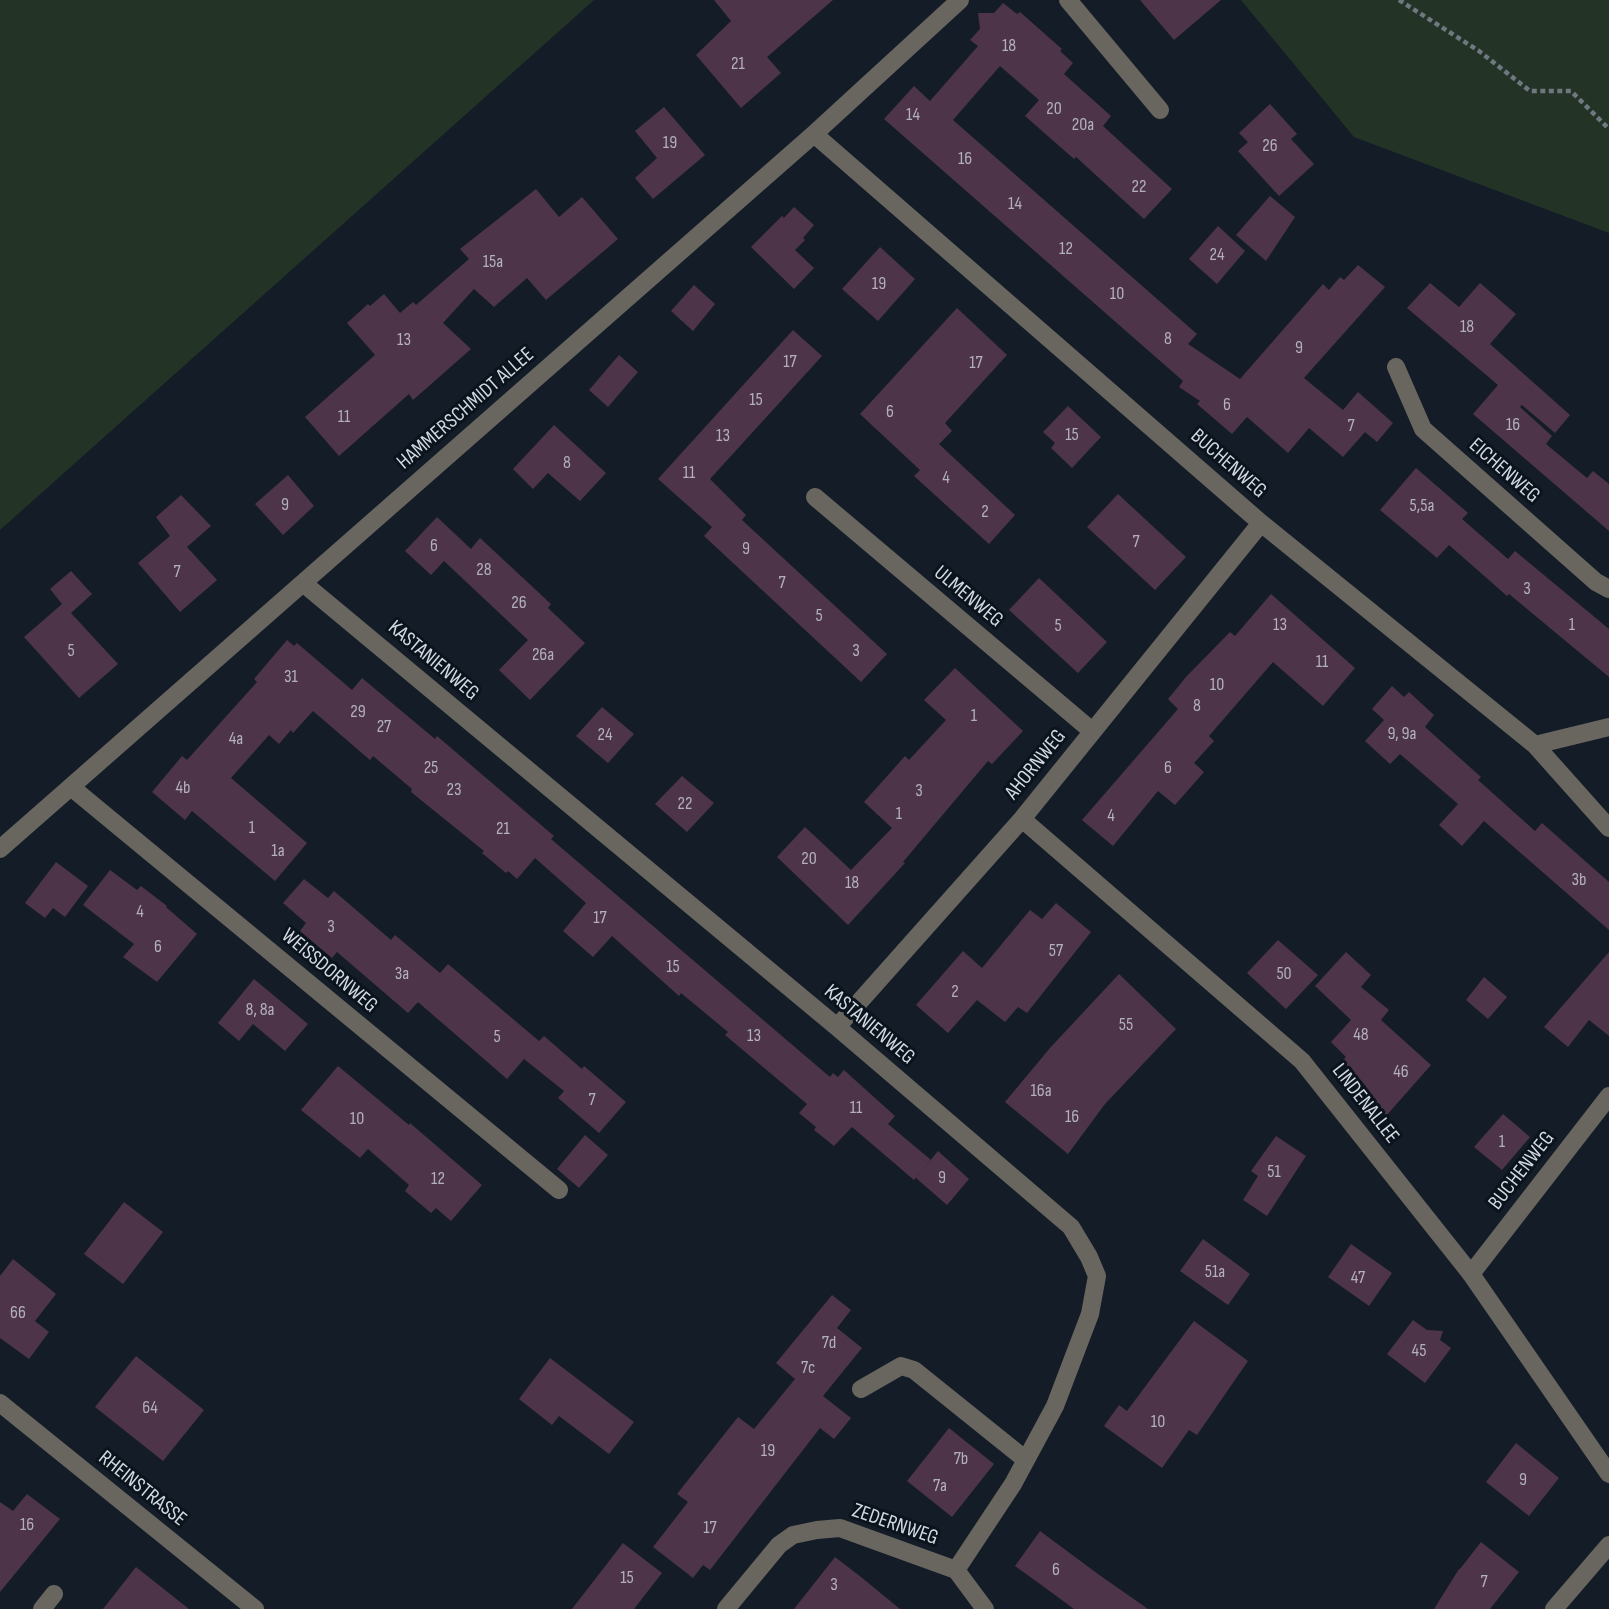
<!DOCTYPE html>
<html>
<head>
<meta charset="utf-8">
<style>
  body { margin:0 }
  canvas { display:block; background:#131c27 }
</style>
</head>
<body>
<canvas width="1609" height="1609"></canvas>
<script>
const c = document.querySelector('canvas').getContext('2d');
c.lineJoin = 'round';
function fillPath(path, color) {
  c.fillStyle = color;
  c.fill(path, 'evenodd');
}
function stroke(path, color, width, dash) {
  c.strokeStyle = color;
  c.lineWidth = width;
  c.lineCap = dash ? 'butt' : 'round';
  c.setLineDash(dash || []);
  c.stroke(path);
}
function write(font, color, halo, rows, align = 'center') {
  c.font = font + ' "Sofia Sans Condensed",sans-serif';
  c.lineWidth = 6;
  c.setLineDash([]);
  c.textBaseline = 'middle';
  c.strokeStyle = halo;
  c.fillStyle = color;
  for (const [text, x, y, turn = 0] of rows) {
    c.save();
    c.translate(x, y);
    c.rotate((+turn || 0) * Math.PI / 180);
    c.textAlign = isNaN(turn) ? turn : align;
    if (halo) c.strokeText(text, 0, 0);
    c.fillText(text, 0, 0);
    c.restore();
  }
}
const green = new Path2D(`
  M0,0H594L0,530Z
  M1241,0H1609V233L1354,137Z`);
const building = new Path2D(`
  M714,0H833L767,57L781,73L741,108L696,55L731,21Z
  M1140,0H1221L1174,40Z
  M1003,3L1017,14L1020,12L1062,49L1060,51L1073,63L1064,74L1111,116L1103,126L1172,189L1144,219L1076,157L1074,159L1025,116L1039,100L1000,66L953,120L1197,334L1188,344L1240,379L1323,284L1329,290L1340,277L1344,280L1358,265L1385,287L1304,378L1343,410L1358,392L1393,423L1377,442L1365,432L1343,457L1309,428L1288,453L1247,417L1232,434L1197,404L1200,401L1179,387L1183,381L884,119L914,86L930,101L978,46L970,40L980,29L978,13H994Z
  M1270,104L1297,134L1291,139L1314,164L1279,196L1238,151L1248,142L1239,133Z
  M664,107L705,155L653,199L635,178L657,158L635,131Z
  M536,189L559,217L582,197L618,239L546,300L527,278L494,307L474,289L443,323L471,349L413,400L409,394L339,456L305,417L375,355L347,323L368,304L370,306L384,294L400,313L413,302L416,305L469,259L460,249Z
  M1270,196L1295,217L1266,261L1236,235Z
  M794,207L814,225L803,238L805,240L795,250L814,268L794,289L751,247L782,216L784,218Z
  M1218,226L1245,251L1217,284L1189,259Z
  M880,247L915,279L878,321L842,289Z
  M1430,283L1459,307L1480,283L1516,314L1490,344L1570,415L1555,433L1522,405L1520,407L1552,436L1546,444L1587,478L1593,471L1609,484V531L1473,414L1498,385L1407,308Z
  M694,285L715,304L693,331L671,311Z
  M957,308L1007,355L945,423L952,431L939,444L1015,515L989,544L914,476L920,470L860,414Z
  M793,330L822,356L710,479L746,515L742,520L887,654L861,682L704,536L712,527L658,479Z
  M619,355L638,372L608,407L589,390Z
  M1068,406L1101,437L1072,468L1051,448L1055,443L1043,432Z
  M554,425L606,473L580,501L548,473L533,489L513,469Z
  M1416,468L1468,513L1462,519L1508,559L1515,551L1609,629V677L1509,594L1507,596L1449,545L1437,558L1380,510Z
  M288,475L314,506L283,535L255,504Z
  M1118,494L1186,557L1155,590L1087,527Z
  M181,495L211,526L187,547L217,580L180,612L138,563L170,536L156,517Z
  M437,517L471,549L480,538L551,604L548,608L585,643L530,700L499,670L528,640L444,561L431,575L405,551Z
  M71,571L92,594L71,613L118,664L79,698L24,637L62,604L50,589Z
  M1039,578L1107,642L1078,673L1009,610Z
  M1271,594L1355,668L1323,706L1273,662L1209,736L1214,741L1194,763L1204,772L1175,805L1158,791L1113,846L1082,820L1178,709L1168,699L1186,677L1230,632L1235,636Z
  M287,640L294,646L297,643L352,690L362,678L435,739L437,736L554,836L551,839L830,1077L833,1073L838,1077L844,1070L895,1116L888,1124L931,1160L914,1180L852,1127L834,1146L814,1130L816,1127L799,1113L807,1104L725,1035L728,1032L681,993L679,996L612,936L593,957L563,931L586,903L535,858L517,879L508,871L506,873L482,853L484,851L411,792L412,789L373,756L370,760L313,711L293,733L291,730L279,744L269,735L231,778L307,843L275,881L192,811L185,820L152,792L182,756L187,760L257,682L254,679Z
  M955,668L1023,731L992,764L988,761L903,862L905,863L848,925L777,857L805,827L851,870L892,828L864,802L905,756L909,760L946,720L924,700Z
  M1392,686L1404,697L1409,692L1434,715L1425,727L1481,777L1478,780L1535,831L1542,823L1609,882V930L1484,821L1462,846L1439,825L1458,804L1400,754L1390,764L1365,741L1384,720L1372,709Z
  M602,707L634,734L608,763L576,736Z
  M682,776L714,803L687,832L655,804Z
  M56,862L88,886L65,917L53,908L45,918L25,903Z
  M110,870L137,890L141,886L167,906L166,907L197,934L157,982L123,957L134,944L83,905Z
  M304,879L328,898L334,891L391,940L395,935L440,973L448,964L539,1041L544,1036L582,1069L584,1066L626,1102L599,1133L558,1098L564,1091L524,1059L507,1079L418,1002L408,1013L337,952L332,958L300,931L306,923L283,903Z
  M1056,903L1091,932L1027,1013L1018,1007L1005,1022L977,1000L948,1033L916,1005L963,951L982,968L1030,910L1042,919Z
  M1278,940L1318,975L1286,1009L1247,973Z
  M1346,952L1371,975L1361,987L1389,1010L1381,1020L1431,1065L1386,1116L1360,1092L1366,1086L1342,1061L1346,1057L1331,1042L1351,1020L1315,986Z
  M1609,952V1036L1589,1020L1568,1047L1544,1027Z
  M1119,974L1176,1029L1105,1104L1068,1154L1005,1102L1050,1048Z
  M1484,977L1507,997L1488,1019L1466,1000Z
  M254,979L308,1024L285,1051L253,1024L239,1041L218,1023Z
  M338,1066L409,1125L410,1123L482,1185L451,1221L436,1208L431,1213L405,1191L409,1185L368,1149L360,1158L301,1110Z
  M1503,1114L1530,1137L1502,1170L1474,1147Z
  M585,1135L608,1155L579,1188L557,1169Z
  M1276,1136L1306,1156L1267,1216L1243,1200L1258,1176L1251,1171Z
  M938,1151L969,1179L947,1205L916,1178Z
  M124,1202L163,1232L123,1284L84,1254Z
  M1203,1239L1250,1274L1228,1305L1180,1271Z
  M1351,1244L1392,1273L1369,1306L1328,1277Z
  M13,1259L56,1294L35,1321L49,1332L29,1359L0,1338V1276Z
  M832,1295L851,1310L837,1328L862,1348L823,1396L851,1418L834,1439L820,1428L710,1570L703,1565L693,1578L653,1547L688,1502L677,1494L738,1417L754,1429L795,1379L776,1363Z
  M1413,1320L1427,1330L1443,1331L1440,1340L1451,1348L1425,1383L1387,1354Z
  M1194,1321L1248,1361L1197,1435L1189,1430L1162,1468L1104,1426L1119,1405L1127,1411Z
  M136,1356L204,1410L163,1461L95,1407Z
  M550,1358L634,1422L609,1454L559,1416L552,1425L519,1399Z
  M949,1428L994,1464L952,1517L907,1481Z
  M1516,1443L1559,1478L1529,1516L1486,1482Z
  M27,1494L60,1519L0,1592V1502L13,1511Z
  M1040,1531L1098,1574L1148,1609H1074L1040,1584L1015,1566Z
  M1481,1542L1519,1572L1490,1609H1434L1459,1569H1460Z
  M623,1543L662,1573L634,1609H572Z
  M835,1557L861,1577L900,1609H794Z
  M136,1567L189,1609H103Z`);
const path = new Path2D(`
  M1399,0L1479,51L1530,91H1571L1609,129`);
const minor = new Path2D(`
  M1068,0L1160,110
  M814,134L1261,523L1535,745L1609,828
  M1396,367L1423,429L1596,582L1609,589
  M815,497L1092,731
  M303,583L837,1027L1071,1227L1089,1257L1097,1276L1090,1314L1055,1406L1013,1484L956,1570L985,1609
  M1535,745L1609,727
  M71,787L559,1190
  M1022,819L1302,1061L1471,1274L1609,1474
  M0,849L814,134L960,0
  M837,1027L1022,819L1261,523
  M1471,1274L1609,1096
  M861,1389L901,1366L914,1370L1026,1460
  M0,1403L255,1609
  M42,1609L54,1594
  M726,1609L779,1545L793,1535L817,1530L840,1528L956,1570
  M1554,1609L1609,1545`);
const numberNames = [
  ["18",1009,46],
  ["21",738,64],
  ["20",1054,109],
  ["14",913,115],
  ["20a",1083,125],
  ["19",670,143],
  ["26",1270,146],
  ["16",965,159],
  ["22",1139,187],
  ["14",1015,204],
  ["12",1066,249],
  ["24",1217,255],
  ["15a",493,262],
  ["19",879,284],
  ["10",1117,294],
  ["18",1467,327],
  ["8",1168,339],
  ["13",404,340],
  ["9",1299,348],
  ["17",790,362],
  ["17",976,363],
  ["15",756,400],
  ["6",1227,405],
  ["6",890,412],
  ["11",344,417],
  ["16",1513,425],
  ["7",1351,426],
  ["15",1072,435],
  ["13",723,436],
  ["8",567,463],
  ["11",689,473],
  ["4",946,478],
  ["9",285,505],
  ["5,5a",1422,506],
  ["2",985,512],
  ["7",1136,542],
  ["6",434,546],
  ["9",746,549],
  ["28",484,570],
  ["7",177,572],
  ["7",782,583],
  ["3",1527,589],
  ["26",519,603],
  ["5",819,616],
  ["13",1280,625],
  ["1",1572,625],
  ["5",1058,626],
  ["5",71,651],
  ["3",856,651],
  ["26a",543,655],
  ["11",1322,662],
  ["31",291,677],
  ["10",1217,685],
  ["8",1197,706],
  ["29",358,712],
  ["1",974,716],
  ["27",384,727],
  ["9, 9a",1402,734],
  ["24",605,735],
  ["4a",236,739],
  ["25",431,768],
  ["6",1168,768],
  ["4b",183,788],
  ["23",454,790],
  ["3",919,791],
  ["22",685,804],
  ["1",899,814],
  ["4",1111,816],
  ["1",252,828],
  ["21",503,829],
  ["1a",278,851],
  ["20",809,859],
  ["3b",1579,880],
  ["18",852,883],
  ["4",140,912],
  ["17",600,918],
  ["3",331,927],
  ["6",158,947],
  ["57",1056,951],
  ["15",673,967],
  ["3a",402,974],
  ["50",1284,974],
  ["2",955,992],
  ["8, 8a",260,1010],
  ["55",1126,1025],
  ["48",1361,1035],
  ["13",754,1036],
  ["5",497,1037],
  ["46",1401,1072],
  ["16a",1041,1091],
  ["7",592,1100],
  ["11",856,1108],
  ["16",1072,1117],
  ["10",357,1119],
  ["1",1502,1142],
  ["51",1274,1172],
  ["9",942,1178],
  ["12",438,1179],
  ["51a",1215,1272],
  ["47",1358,1278],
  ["66",18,1313],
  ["7d",829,1343],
  ["45",1419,1351],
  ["7c",808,1368],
  ["64",150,1408],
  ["10",1158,1422],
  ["19",768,1451],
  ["7b",961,1459],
  ["9",1523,1480],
  ["7a",940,1486],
  ["16",27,1525],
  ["17",710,1528],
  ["6",1056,1570],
  ["15",627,1578],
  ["7",1484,1582],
  ["3",834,1585]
];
const streetNames = [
  ["HAMMERSCHMIDT ALLEE",466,409,-41],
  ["BUCHENWEG",1228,464,41],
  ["EICHENWEG",1504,471,41],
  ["ULMENWEG",968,597,40],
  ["KASTANIENWEG",433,661,40],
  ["AHORNWEG",1036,765,-51],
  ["WEISSDORNWEG",329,971,40],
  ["KASTANIENWEG",869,1025,40],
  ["LINDENALLEE",1365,1104,52],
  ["BUCHENWEG",1522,1171,-52],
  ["RHEINSTRASSE",142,1489,39],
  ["ZEDERNWEG",895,1525,19]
];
fillPath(green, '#233325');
fillPath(building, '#4d3448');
stroke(path, '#6f7780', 4.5, [5, 3.5]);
stroke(minor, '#69665f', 18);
write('18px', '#b2b0bb', null, numberNames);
write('21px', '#d3d9e1', '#0b131d', streetNames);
</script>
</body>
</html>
